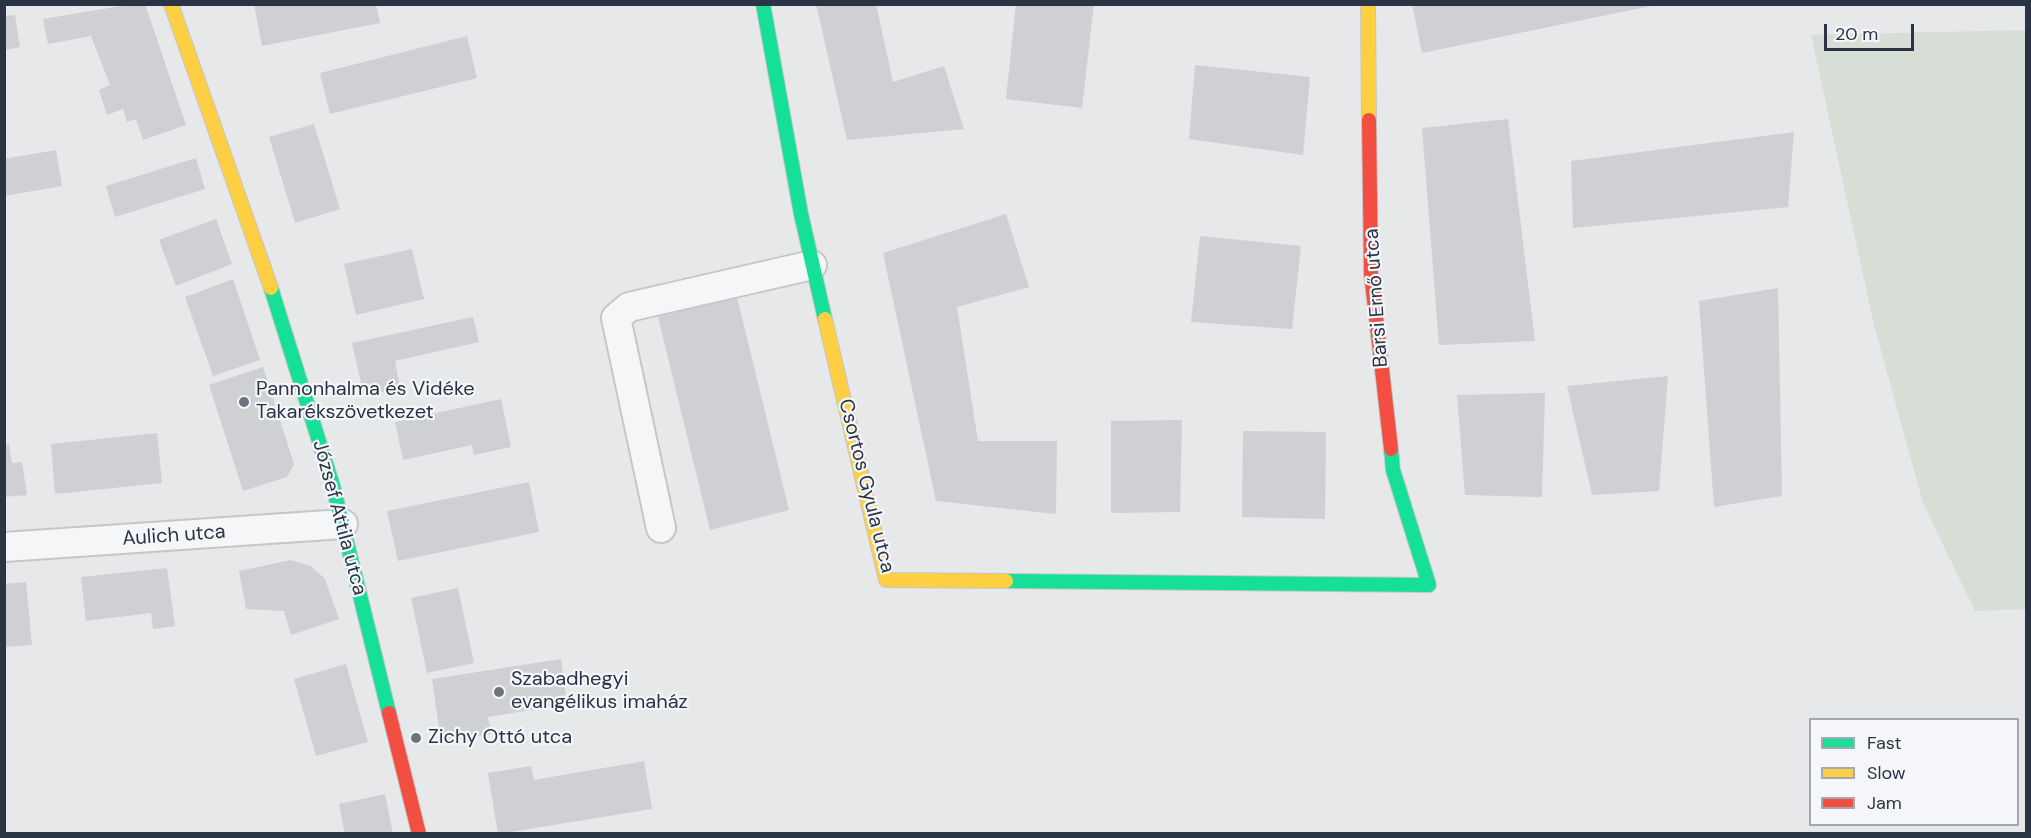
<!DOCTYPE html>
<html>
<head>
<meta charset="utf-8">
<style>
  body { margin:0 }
  #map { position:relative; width:2031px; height:838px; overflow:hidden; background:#e6e8ea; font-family:"DM Sans",sans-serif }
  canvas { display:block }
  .frame { position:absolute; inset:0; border:6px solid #2b3445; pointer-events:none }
  .legend { position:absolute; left:1809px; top:718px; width:210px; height:108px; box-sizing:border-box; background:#f4f6f9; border:2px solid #a4a8b1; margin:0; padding:8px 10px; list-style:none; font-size:18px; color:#2b3445 }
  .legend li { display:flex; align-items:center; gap:12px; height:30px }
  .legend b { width:30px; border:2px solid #a4a8b1 }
  .scale { position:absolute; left:1824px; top:24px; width:90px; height:27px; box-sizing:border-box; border:3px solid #2b3445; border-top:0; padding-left:8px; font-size:18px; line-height:21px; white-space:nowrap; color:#2b3445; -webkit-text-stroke:4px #f4f6f9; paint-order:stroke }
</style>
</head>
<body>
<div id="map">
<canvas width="2031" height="838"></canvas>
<div class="frame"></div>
<ul class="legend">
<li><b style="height:8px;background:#16e098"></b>Fast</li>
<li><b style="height:8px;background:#ffcf43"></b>Slow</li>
<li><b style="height:8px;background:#f24e42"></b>Jam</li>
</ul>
<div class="scale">20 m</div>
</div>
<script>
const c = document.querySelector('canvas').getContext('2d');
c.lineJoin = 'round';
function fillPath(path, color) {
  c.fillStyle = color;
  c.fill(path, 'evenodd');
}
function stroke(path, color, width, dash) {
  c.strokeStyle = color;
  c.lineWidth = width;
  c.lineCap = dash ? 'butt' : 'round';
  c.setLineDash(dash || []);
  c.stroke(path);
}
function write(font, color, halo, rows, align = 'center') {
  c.font = font + ' "DM Sans",sans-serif';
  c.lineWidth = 4.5;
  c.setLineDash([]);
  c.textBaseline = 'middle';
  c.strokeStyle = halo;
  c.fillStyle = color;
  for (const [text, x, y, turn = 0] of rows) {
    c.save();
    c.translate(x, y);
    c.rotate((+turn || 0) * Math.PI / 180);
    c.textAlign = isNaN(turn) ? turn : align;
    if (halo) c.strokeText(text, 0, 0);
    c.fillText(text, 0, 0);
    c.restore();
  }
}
const green = new Path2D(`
  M2026,30V609L1975,611L1923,503L1874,325L1811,35Z`);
const building = new Path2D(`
  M133,4H145L186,125L143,140L136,119L127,122L123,109L107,115L99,90L110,85L91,36L48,44L43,19Z
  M254,4H376L380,23L262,46Z
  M816,4H876L893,82L944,66L964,129L847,140Z
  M1016,4H1094L1082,108L1006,99Z
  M1412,4H1650L1651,6L1422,53Z
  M15,15L20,47L4,50V16Z
  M467,36L477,78L330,114L320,73Z
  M1195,65L1310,77L1303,155L1189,139Z
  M1508,119L1535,341L1439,345L1422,128Z
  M314,124L340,209L295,223L269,137Z
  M1794,132L1788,207L1573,228L1571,161Z
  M56,150L62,186L4,196V159Z
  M196,158L205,189L115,217L106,186Z
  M1006,214L1029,287L957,307L978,441H1057L1056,514L936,501L883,253Z
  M216,219L232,264L176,286L159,240Z
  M1200,236L1301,246L1292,329L1191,322Z
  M412,249L424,299L356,315L344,264Z
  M233,279L260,360L213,376L185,297Z
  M1778,288L1782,496L1714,507L1699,301Z
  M737,297L789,510L710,530L658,317Z
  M473,317L479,342L395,361L400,388L364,396L352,343Z
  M263,367L294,464L287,477L243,491L209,385Z
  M1668,376L1659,491L1592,495L1567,386Z
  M1545,393L1542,497L1465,495L1457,395Z
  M501,399L511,447L474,455L472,445L403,460L395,422Z
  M1182,420L1180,512L1111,513V421Z
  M1243,431L1326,432L1325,519L1242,517Z
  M157,433L162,483L55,494L51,444Z
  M9,444L12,463L22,462L27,495L4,497V445Z
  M529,482L539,532L398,561L387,511Z
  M291,560L311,566L325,579L339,619L291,635L284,611L246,609L239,571Z
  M167,568L175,626L153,629L151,613L86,621L81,577Z
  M26,582L32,645L4,647V584Z
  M458,588L474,663L427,673L411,598Z
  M561,659L567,704L488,717L491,734L441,742L432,679Z
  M346,664L368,742L316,756L294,679Z
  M644,761L652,809L498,834L488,773L531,766L534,780Z
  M385,794L393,834H345L339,804Z`);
const street = new Path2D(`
  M661,528L616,318L629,307L812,265
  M4,547L343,524`);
const fast = new Path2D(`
  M763,4L801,214L825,319
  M271,288L333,486L389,713
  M1006,581L1429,585L1393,470L1391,449`);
const slow = new Path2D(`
  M171,4L271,288
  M1368,4L1369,120
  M825,319L886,580L1006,581`);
const jam = new Path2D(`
  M1369,120L1371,273L1391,449
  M389,713L419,834`);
const markers = [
  [244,402,6,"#6c737f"],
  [499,692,6,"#6c737f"],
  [416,738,6,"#6c737f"]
];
const streetNames = [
  ["Barsi Ernő utca",1377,298,-94],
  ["Csortos Gyula utca",866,486,76],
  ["József Attila utca",339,518,75],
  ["Aulich utca",174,536,-4]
];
const poiNames = [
  ["Pannonhalma és Vidéke",256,390],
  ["Takarékszövetkezet",256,413],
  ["Szabadhegyi",511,680],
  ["evangélikus imaház",511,703],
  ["Zichy Ottó utca",428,738]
];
fillPath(green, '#d6ded6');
fillPath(building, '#ced0d3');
stroke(street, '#c4c6c8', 32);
stroke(fast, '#c4c6c8', 16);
stroke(slow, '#c4c6c8', 16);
stroke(jam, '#c4c6c8', 16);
stroke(street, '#f5f6f7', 28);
stroke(fast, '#16e098', 14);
stroke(slow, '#ffcf43', 14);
stroke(jam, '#f24e42', 14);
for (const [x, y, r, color] of markers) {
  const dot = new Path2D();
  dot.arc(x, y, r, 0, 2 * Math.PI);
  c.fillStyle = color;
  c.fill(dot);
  stroke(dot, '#f4f6f9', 2);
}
write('20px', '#2b3445', '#f4f6f9', streetNames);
write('20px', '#2b3445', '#f4f6f9', poiNames, 'left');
</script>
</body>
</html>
